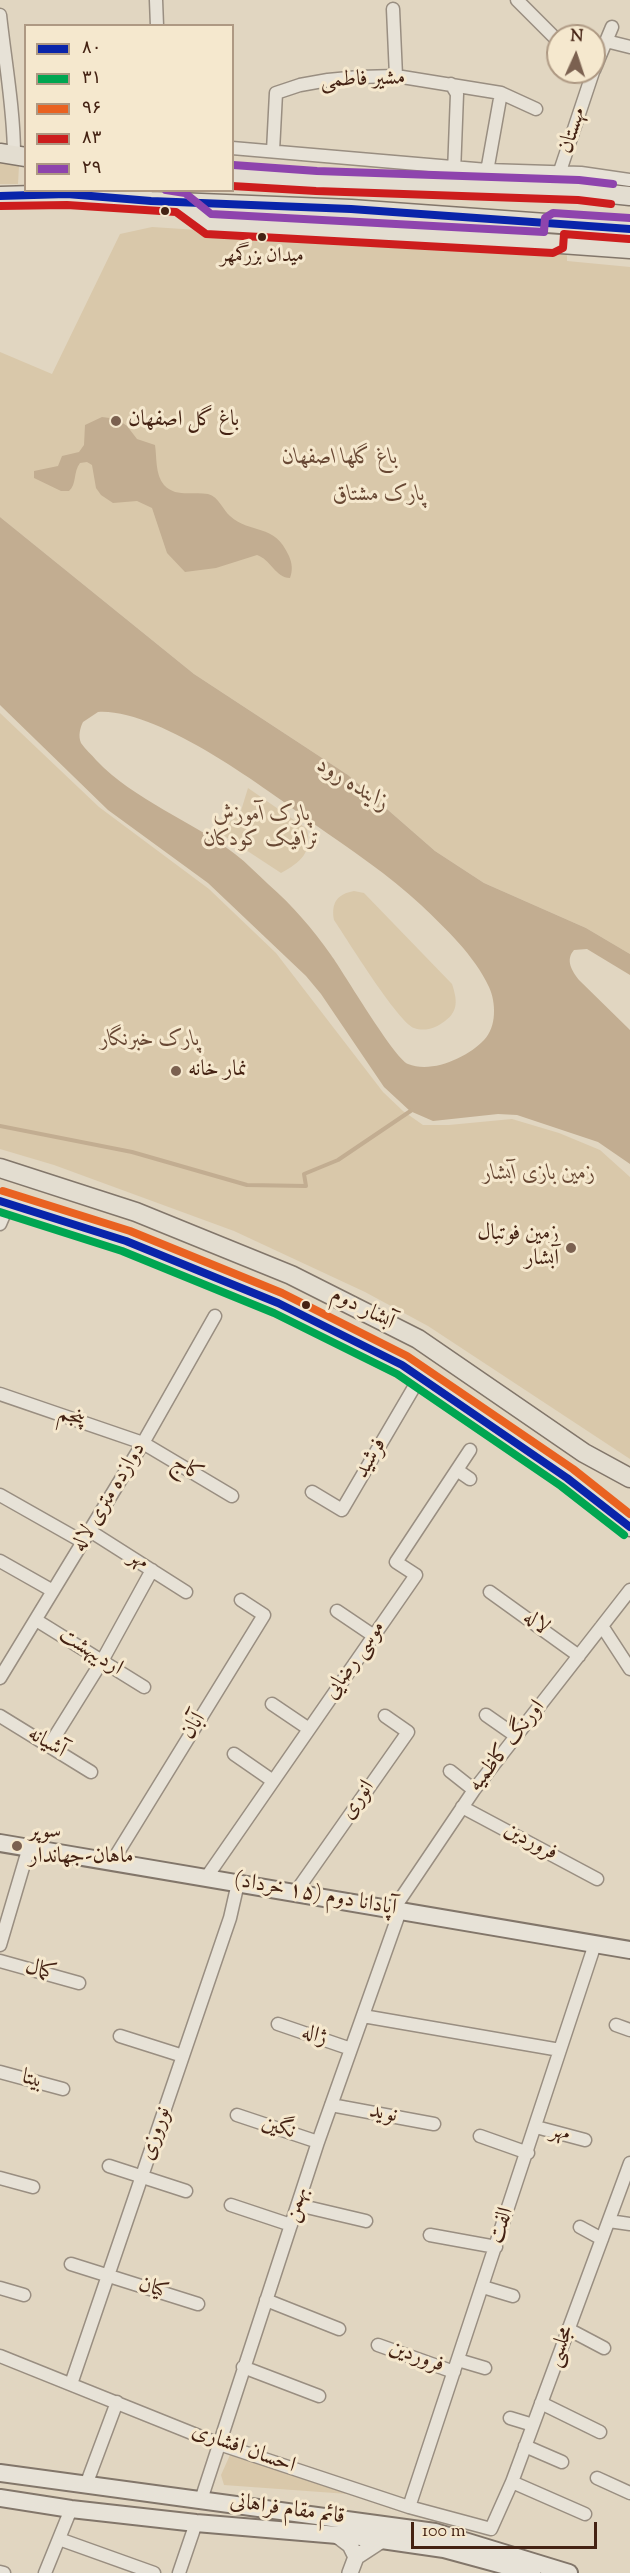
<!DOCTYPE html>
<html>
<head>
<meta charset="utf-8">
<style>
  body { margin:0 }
  #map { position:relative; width:630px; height:2573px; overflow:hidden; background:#e1d6c1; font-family:"Sorts Mill Goudy",serif }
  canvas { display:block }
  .legend { position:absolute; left:24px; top:24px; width:210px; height:168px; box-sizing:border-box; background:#f5e8ce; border:2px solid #ae9983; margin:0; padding:8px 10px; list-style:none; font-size:18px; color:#442213 }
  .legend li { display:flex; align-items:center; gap:12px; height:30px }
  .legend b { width:30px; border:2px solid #ae9983 }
  .north { position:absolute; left:546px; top:24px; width:60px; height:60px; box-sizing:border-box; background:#f5e8ce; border:2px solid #ae9983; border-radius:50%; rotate:3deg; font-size:16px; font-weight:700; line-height:24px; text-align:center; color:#442213 }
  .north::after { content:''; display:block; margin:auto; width:21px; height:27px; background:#7b6150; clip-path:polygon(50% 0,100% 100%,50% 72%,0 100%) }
  .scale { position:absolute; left:411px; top:2522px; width:186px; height:27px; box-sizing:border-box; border:3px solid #442213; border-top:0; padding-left:8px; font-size:18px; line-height:21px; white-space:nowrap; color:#442213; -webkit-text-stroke:4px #f5e8ce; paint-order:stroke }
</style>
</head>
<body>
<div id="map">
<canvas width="630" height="2573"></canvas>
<ul class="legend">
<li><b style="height:8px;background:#0924aa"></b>۸۰</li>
<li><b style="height:8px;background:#00a651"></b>۳۱</li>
<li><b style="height:8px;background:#e96221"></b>۹۶</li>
<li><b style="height:8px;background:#cd1d1d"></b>۸۳</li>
<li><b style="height:8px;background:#8e44ad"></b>۲۹</li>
</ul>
<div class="north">N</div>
<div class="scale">100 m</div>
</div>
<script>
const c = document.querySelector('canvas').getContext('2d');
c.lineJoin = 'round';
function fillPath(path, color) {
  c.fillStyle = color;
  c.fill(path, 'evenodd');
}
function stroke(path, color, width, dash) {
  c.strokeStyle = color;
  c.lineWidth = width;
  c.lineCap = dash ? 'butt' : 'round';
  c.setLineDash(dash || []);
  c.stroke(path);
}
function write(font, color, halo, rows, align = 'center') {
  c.font = font + ' "Sorts Mill Goudy",Amiri,serif';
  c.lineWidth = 6;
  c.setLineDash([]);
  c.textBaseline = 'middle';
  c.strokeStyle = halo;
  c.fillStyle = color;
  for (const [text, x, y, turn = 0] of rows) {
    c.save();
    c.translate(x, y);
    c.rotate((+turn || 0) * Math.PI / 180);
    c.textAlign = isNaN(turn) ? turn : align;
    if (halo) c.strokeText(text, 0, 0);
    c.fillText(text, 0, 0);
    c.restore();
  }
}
const green = new Path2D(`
  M0,162L19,166L18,184H0Z
  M152,227L567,254V261L630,267V954L586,928L484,883L435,851L348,775L194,674L0,517V352L52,374L120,234Z
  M0,713L99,807L209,889L276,953L383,1092L403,1111L423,1125H449L512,1119L559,1133L600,1150L630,1177V1459L428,1326L365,1292L234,1231L54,1165L0,1149Z
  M248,788L307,829C312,853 301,862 281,873L217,831L240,814Z
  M354,891L364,893L452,984C457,999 459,1011 445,1021C436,1028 425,1032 414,1028C397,1021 347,939 334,920C331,903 337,894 354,891Z
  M230,2455L348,2494L224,2485L221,2475Z`);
const water = new Path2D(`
  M102,417L117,419L127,426L137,439L155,445C157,458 155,474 164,485C176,498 193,491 208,494C219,497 223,510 230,516C251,535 274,522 289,556C292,563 293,570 290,578C276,578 270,559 257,555L216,568L185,572L167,553L152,508L137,501L113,503L101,495L96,488L92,465L87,462L80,463C73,472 77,484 69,491H61L34,478V471L58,466L62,456L79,452L84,445L85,425Z
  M0,517L194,674L348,775L435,851L484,883L586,928L630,954V975L587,949L574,950C565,960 572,971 579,980L630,1030V1164L598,1142L517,1115L498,1114L433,1121L410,1111L384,1087L321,994L306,976L208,883L108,810L0,705ZM98,712C158,708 266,789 314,824C350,849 389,875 421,905C446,929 474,955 489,987C496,1002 497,1027 484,1040C468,1057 432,1074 408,1064C394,1058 344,973 331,955C311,927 294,907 268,884C257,874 247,863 235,854C191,820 135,801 96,760C92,755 85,749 81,743C78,736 80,728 83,722Z`);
const stream = new Path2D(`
  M0,1126L132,1152L247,1185L306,1186L304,1174L338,1160L412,1110`);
const minor = new Path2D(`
  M156,0L157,26
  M517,0L558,41
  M393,9L396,76
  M0,15C5,61 14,110 14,155
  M606,41L630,47
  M594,70L612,27
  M451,84L457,94L454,173
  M232,148L487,170L581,173L630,180
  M273,151L276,93L300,85L328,80L359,77L396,76L501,93L536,109
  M486,177L501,93
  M557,180L593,72
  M0,1224L9,1203
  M0,1394L143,1443L232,1496
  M457,1470L470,1479
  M312,1492L342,1510L420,1377
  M0,1495L83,1542
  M90,1531L186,1592
  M0,1561L53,1591
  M490,1592L579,1656
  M337,1611L374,1636
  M36,1620L144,1687
  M602,1626L630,1669
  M0,1678L143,1443L215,1316
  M272,1704L309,1729
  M486,1715L516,1736
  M0,1716L91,1772
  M49,1746L102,1661L152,1570
  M234,1754L273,1781
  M450,1771L474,1790
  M462,1807L597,1879
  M112,1862L264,1615L241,1600
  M206,1878L416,1575L396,1562L470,1450
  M295,1893L408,1732L385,1716
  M393,1910L474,1790L630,1590
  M0,1945L29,1847
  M0,1961L79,1983
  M363,2016L560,2050
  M278,2024L351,2049
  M616,2025L630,2030
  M120,2036L183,2056
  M0,2072L63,2089
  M331,2105L434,2124
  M237,2115L318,2142
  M536,2127L585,2140
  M480,2136L528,2153
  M109,2166L186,2191
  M0,2178L33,2187
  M231,2205L291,2225
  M298,2205L366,2221
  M609,2221L630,2224
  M580,2227L602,2239
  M430,2235L496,2247
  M71,2264L198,2304
  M483,2287L513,2296
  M0,2288L24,2295
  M266,2300L339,2329
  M568,2329L604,2348
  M378,2345L454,2372
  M0,2356L219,2444L409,2507L491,2529L512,2482L630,2163
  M458,2360L485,2368
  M243,2367L319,2396
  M71,2384L230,1918L238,1883
  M541,2403L600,2432
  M510,2418L533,2425
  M525,2446L562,2462
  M597,2478L630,2493
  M512,2482L585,2514
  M86,2485L117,2402
  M201,2500L318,2142L400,1911
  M409,2507L595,1944
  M59,2539L154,2573
  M0,2572L4,2573
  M45,2573L71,2509
  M179,2573L196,2523`);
const tertiary = new Path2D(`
  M338,2536L350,2545L356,2557L382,2540
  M350,2573L356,2557`);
const secondary = new Path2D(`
  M0,1843L630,1950
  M0,2473L435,2532L569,2573
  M0,2498L71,2509L196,2523L361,2537L444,2549L532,2573`);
const primary = new Path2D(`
  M0,153L26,157
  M232,175C365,185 498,181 630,196
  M0,196L67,194L151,201L351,209L630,229
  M180,202L207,224L477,238L630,249
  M0,1168L136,1212L291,1275L418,1339L584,1453L630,1478
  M0,1201L126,1241L278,1303L402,1365L567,1478L630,1527`);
const bus1 = new Path2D(`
  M0,196L67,194L151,201L351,209L630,229
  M0,1201L126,1241L278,1303L402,1365L567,1478L630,1527`);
const bus2 = new Path2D(`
  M0,1212L122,1251L274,1313L397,1374L561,1486L624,1535`);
const bus3 = new Path2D(`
  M3,1191L130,1231L282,1293L407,1356L573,1469L630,1514`);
const bus4 = new Path2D(`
  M232,186L316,191L578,200L611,204
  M0,206L67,205L176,212L206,234L553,253L563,248L564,234L629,239`);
const bus5 = new Path2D(`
  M233,165L317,171L579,180L613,184
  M166,190L185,193L211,214L544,232L545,218L553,213L630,218`);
const markers = [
  [165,211,5,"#442213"],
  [262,237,5,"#442213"],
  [116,421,6,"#7b6150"],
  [176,1071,6,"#7b6150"],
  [571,1248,6,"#7b6150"],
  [306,1305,5,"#442213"],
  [17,1846,6,"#7b6150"]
];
const busNames = [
  ["میدان بزرگمهر",262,258]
];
const streetNames = [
  ["مشیر فاطمی",363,81,-2],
  ["مهستان",574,131,-72],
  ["آبشار دوم",362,1310,27],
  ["پنجم",71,1418,19],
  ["فرشید",372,1459,-60],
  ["کاج",187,1470,31],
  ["دوازده متری لاله",110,1498,-59],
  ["مهر",138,1561,32],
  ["لاله",535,1624,36],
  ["اردیبهشت",90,1653,32],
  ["موسی رضایی",356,1661,-55],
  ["آبان",195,1727,-58],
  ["آشیانه",46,1744,31],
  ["اورنگ کاظمیه",508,1747,-52],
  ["انوری",359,1801,-55],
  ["فروردین",530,1843,28],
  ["آپادانا دوم (۱۵ خرداد)",315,1896,10],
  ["کمال",40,1972,15],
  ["ژاله",314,2037,18],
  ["بیتا",32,2081,15],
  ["نوید",383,2115,11],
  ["نگین",278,2129,18],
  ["نوروزی",157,2134,-71],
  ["مهر",560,2134,15],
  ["بهمن",298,2205,-72],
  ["الفت",503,2226,-71],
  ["کیان",153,2290,17],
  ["مجلسی",562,2347,-70],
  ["فروردین",416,2358,20],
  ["احسان افشاری",243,2450,20],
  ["قائم مقام فراهانی",287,2511,8]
];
const poiNames = [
  ["باغ گل اصفهان",128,421],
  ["نمار خانه",188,1071],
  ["زمین فوتبال",559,1235,"right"],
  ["آبشار",559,1260,"right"],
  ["سوپر",29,1833],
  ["ماهان-جهاندار",29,1858]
];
const parkNames = [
  ["باغ گلها اصفهان",340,459],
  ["پارک مشتاق",379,496],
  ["پارک آموزش",262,816],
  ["ترافیک کودکان",262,841],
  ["پارک خبرنگار",150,1041],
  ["زمین بازی آبشار",539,1175]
];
const waterNames = [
  ["زاینده رود",352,786,32]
];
fillPath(green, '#d9c8aa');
fillPath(water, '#c2ad91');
stroke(stream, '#c2ad91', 4);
stroke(minor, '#998e81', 15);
stroke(tertiary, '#998e81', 18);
stroke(secondary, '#82766a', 20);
stroke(primary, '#82766a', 21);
stroke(minor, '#e7e2d7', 12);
stroke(tertiary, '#e7e2d7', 15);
stroke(secondary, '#e7e2d7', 16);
stroke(primary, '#e3ddd0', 18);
stroke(bus1, '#0924aa', 8);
stroke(bus2, '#00a651', 8);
stroke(bus3, '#e96221', 8);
stroke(bus4, '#cd1d1d', 8);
stroke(bus5, '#8e44ad', 8);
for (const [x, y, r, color] of markers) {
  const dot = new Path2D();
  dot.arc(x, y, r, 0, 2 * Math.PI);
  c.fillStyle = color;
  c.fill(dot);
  stroke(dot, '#f5e8ce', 2);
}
write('20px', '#442213', '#f5e8ce', busNames);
write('22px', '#442213', '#f5e8ce', streetNames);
write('22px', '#442213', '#f5e8ce', poiNames, 'left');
write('italic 22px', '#684834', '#f5e8ce', parkNames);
write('italic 24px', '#664733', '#f5e8ce', waterNames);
</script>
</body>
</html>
